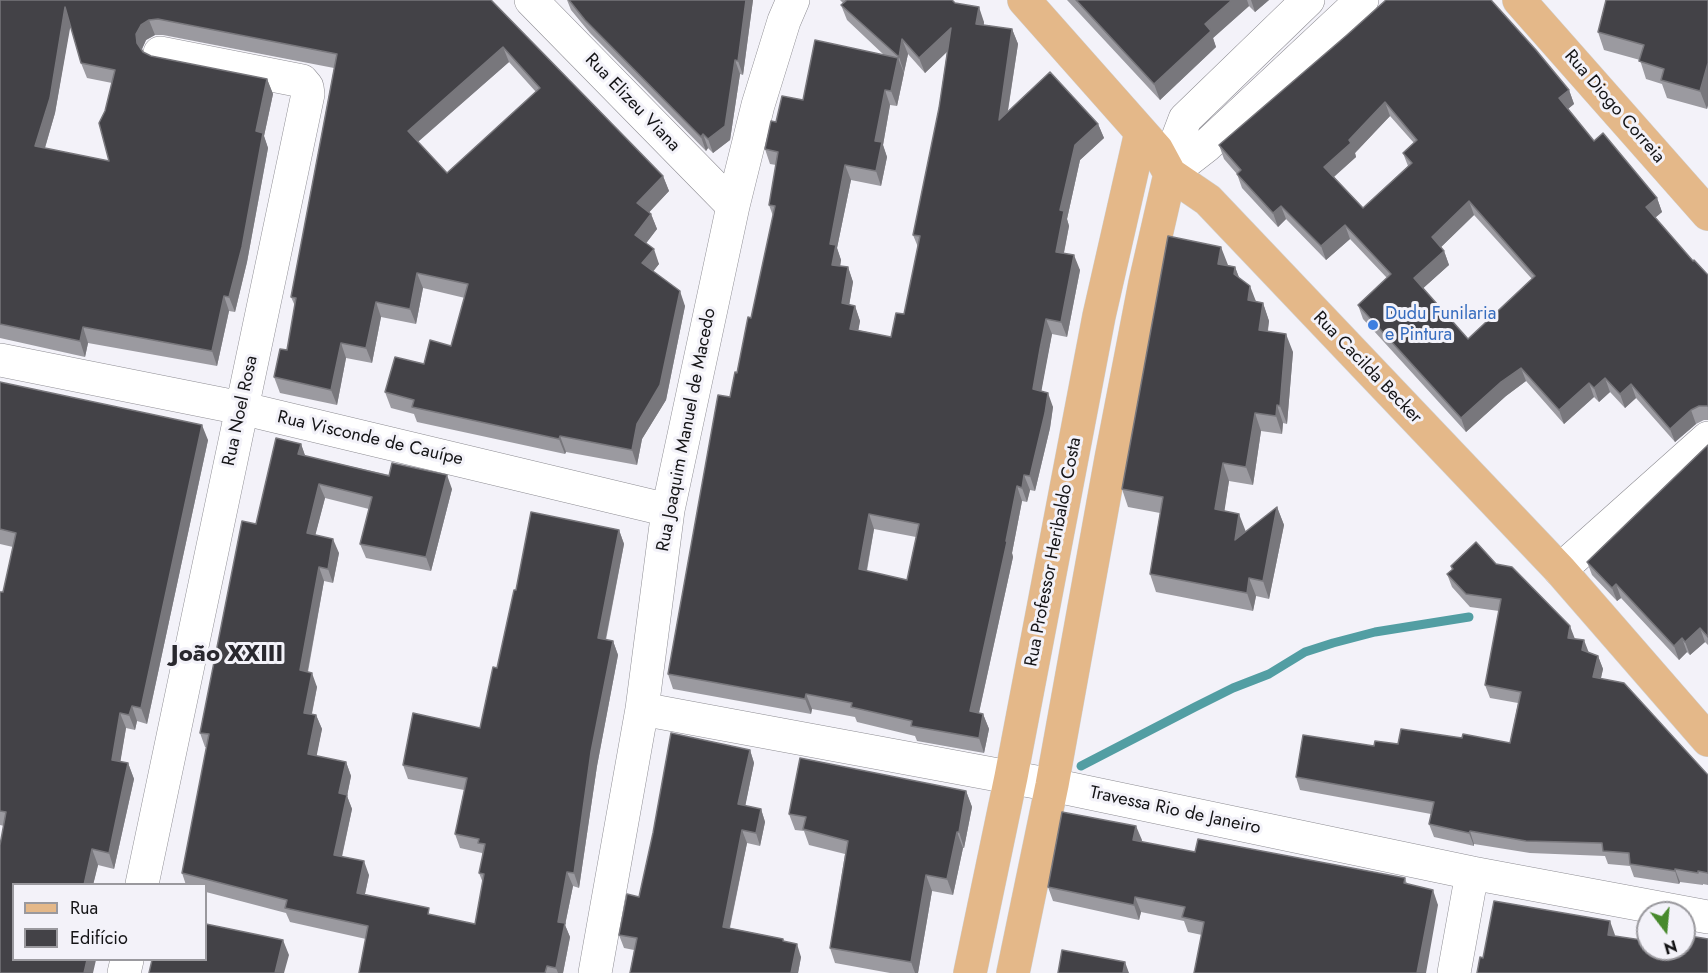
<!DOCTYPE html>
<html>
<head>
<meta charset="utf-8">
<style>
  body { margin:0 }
  #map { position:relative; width:1708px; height:973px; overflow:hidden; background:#f3f2f9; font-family:Jost,sans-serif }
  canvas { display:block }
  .legend { position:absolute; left:12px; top:883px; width:195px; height:78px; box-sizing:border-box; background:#f3f2f9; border:2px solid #9a999e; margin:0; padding:8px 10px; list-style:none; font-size:18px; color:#141416 }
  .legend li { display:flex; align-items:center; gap:12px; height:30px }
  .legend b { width:30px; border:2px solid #9a999e }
  .north { position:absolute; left:1636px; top:901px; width:60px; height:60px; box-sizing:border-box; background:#f3f2f9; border:2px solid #9a999e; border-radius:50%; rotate:164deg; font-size:16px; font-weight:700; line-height:24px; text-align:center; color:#141416 }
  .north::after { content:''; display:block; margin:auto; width:21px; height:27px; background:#47892c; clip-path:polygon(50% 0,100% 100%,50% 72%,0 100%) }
</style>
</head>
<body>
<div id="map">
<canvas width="1708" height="973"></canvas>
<ul class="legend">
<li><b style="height:8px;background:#e4b889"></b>Rua</li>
<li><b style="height:16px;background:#434247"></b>Edifício</li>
</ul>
<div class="north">N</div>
</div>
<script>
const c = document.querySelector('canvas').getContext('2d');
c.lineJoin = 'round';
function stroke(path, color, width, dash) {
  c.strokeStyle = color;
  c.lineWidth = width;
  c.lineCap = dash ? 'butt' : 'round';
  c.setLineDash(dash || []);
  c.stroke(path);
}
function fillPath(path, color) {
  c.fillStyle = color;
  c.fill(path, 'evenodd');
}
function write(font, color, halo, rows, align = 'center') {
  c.font = font + ' Jost,sans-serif';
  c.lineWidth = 6;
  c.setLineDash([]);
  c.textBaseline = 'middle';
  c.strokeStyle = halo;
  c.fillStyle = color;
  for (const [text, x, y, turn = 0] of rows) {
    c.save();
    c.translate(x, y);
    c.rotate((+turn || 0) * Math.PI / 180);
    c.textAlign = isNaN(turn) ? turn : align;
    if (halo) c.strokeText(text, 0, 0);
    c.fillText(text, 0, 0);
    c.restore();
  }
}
const stream = new Path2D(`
  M1081,766L1195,707L1233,688L1269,674L1305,652L1333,643L1375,632L1469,617`);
const street = new Path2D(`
  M531,0L733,206
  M0,360L241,408L668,510
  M1560,570L1708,438
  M642,709L1052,785L1472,873L1708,917
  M142,884L308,94L307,87L302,81L160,53
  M124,973L127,960
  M595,973L642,709L668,510L733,206L758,105L784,21L793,0
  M1454,973L1472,873`);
const secondary = new Path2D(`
  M1170,174L1206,146L1362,0
  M1170,174L1174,148L1185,119L1308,0`);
const primary = new Path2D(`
  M1024,0L1157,150L1170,174L1208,200L1560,570L1708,740
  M1519,0L1708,214
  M970,973L1011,777L1099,316L1141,132
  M1013,973L1052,785L1111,459L1145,283L1170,174`);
const wall = new Path2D(`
  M0,0H491L663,176L669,191L649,212L651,214L657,229L646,243L659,264L653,271L685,306L666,400L642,439L637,465L566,452L565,454L417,422L414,414L391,408L385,392L451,346L465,298L423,288L416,324L381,317L372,363L346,358L337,405L280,393L274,377L287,350L295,306L291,297L334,68L163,35H155L146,40L142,49L143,52L151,56L267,79L273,94L264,136L268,148L247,262L235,312L229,311L217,366L88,343L85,357L0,338ZM70,25L81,63L87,78L112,83L105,111L109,161L45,148L55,113ZM509,62L536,92L447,173L418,142Z
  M567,0H753L743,75L740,74L730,140L713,153L708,148L706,151L590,33L571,10Z
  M840,0H952L955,3L984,22V25L1012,29L1018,44L1008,111L1098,124L1104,138L1080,160L1067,219L1069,226L1064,253L1080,270L1067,337L1052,334L1046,364L1041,391L1053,407L1050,428L1035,491L1030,490L1027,502L1022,501L1012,553L1013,557L979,713L983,714L989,729L984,753L917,741L915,736L857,722L855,717L812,709L811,714L673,689L668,674L730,397L751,318L773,216L769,205L776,165L770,164L765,149L776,122L803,100L884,55L847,20L841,5L843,3ZM947,52L939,108L913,235L918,247L904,314L891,337L858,330L860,321L855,306L849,305L853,282L848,267L840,266L841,260L837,248L851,180L881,186L887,157L883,145L890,105L897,106L908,54L925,73ZM874,529L916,537L907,580L867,571Z
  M1067,0H1269L1255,12L1249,6L1213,38L1216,47L1160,100Z
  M1708,0V105L1707,109L1667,98L1662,84L1646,79L1640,60L1604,50L1598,32Z
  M1347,35L1569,90L1574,104L1568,109L1594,141L1657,198L1662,212L1655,218L1693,261L1708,275V420H1704L1696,424L1675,442L1636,398L1625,408L1610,392L1599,402L1594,397L1564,424L1526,381L1506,396L1466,432L1363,319L1358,305L1387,278L1350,239L1326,260L1286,219L1278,227L1242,188L1237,174L1224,159L1219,145ZM1390,116L1414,143L1403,153L1408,166L1363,208L1334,177L1356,157L1355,153ZM1474,215L1532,279L1468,339L1423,288L1449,265L1444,251L1441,247Z
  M1228,265L1235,267L1239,278L1256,302L1263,303L1269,321L1268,331L1293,352L1287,424L1283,423L1282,434L1261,431L1253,485L1229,481L1224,511L1246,532L1277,507L1284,525L1269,599L1256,596L1253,611L1156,592L1150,574L1160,513L1128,507L1122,489Z
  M0,382L208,440L147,724L137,721L135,730L126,728L120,762L128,763L134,779L114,869L98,865L93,885H14L4,826L0,825V592H3L13,547L0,544Z
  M301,444L305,456L452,489L431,571L366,558L360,544L369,509L325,498L315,535L339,553L333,583L324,581L308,672L317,687L312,714L316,715L322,729L316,756L346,762L351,776L347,796L352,809L342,857L369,875L365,894L432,915L475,924L483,883L479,873L483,855L482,853L460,848L455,834L464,790L408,779L403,765L480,728L497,668L516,590L619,530L624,544L606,640L613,641L618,655L597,766L579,888L573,886L565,925L570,937L563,973H359L366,939L290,922L286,913L206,892V885H186L182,873L207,747H205L200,733L256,524Z
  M1708,445V645L1705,642L1690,655L1687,652L1679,660L1621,598L1617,601L1592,575L1587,562Z
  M1496,564L1588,652L1598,656L1603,669L1601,678L1708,775V885L1703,884V885L1680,882L1679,884L1634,877L1630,866L1608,864L1605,856L1530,853L1474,844V846L1434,837L1429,824L1431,814L1300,790L1296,777L1374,746L1462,738L1510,743L1518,703L1490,698L1485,685L1499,611L1470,607L1452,587L1447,574L1452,570L1451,566Z
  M750,750L754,763L745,806L761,809L765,822L760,846L747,843L730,928L783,939L784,942L801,957L798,973H630L634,950L624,948L619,935L639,897Z
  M966,791L972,807L964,848H963L953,895L932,891L918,973H890L835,963L830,948L845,854L809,845L804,831L795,830L789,814Z
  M1142,840L1141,842L1195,852L1405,878L1407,884L1438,905L1202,935L1188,932L1184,921L1141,912L1139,920L1053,901L1048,887Z`);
const shadedWall = new Path2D(`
  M746,0H753L743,75L738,61Z
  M1232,0H1247L1249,6L1213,38L1216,47L1160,100L1154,84L1205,24Z
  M1251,0H1269L1255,12Z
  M65,7L71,23L55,113L41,161L35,146Z
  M979,7L984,22L981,39L976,24Z
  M149,20L155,35L146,40L142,49V58L137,43L136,34L141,25Z
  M951,28L956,43L925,73L919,58Z
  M1012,29L1018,44L1004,135L999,120Z
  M902,39L908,54L904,72L899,57Z
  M503,47L509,62L413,146L408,131Z
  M898,58L904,73L897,106L891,91Z
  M735,60L740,74L730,140L713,153L708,139Z
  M1708,63V105L1707,109L1700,91Z
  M267,79L273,94L264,136L268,148L247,262L235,312L229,297L256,131Z
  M885,90L890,105L883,145L887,157L881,186L876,171L875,141Z
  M1569,90L1574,104L1564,112L1559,98Z
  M1385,102L1390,116L1355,153L1356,157L1329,181L1324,167Z
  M1098,124L1104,138L1080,160L1067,219L1069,226L1061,267L1056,252L1060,210L1075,145Z
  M703,134L708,148L706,151L701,137Z
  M845,165L851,180L837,248L841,260L838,280L832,265L830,244Z
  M663,176L669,191L643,219L637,203Z
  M1657,198L1662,212L1651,221L1646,207Z
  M1469,201L1474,215L1437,251L1432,237Z
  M1281,206L1286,219L1278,227L1273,213Z
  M651,214L657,229L641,250L635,235Z
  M1345,225L1350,239L1326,260L1321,246Z
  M1221,247L1228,265L1224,282L1218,264Z
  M654,249L659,264L648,278L642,263Z
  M1444,251L1449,265L1419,292L1414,278Z
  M1074,255L1080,270L1067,337L1061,322Z
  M848,267L853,282L847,318L842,303Z
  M1235,267L1242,285L1234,274Z
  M417,273L423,288L416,324L410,309Z
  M1250,286L1257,304L1248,300Z
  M680,291L685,306L666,400L642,439L637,465L632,450L637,424Z
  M224,296L229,311L217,366L212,351Z
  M376,302L381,317L372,363L366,348Z
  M1263,303L1269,321L1265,348L1259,330Z
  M855,306L860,321L856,344L850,329Z
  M1046,319L1052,334L1039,404L1033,389Z
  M83,327L88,343L85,357L80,341Z
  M1286,334L1293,352L1287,424L1280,406Z
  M341,343L346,358L337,405L331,390Z
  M1521,368L1526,381L1506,396L1466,432L1461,418L1501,382Z
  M1605,378L1610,392L1599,402L1594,388Z
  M1589,383L1594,397L1564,424L1559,410Z
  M1631,384L1636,398L1625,408L1620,394Z
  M1048,393L1053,407L1050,428L1035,491L1030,476Z
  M1277,405L1283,423L1282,434L1276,416Z
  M1691,410L1696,424L1675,442L1670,429Z
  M1255,413L1261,431L1253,485L1246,467Z
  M202,425L208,440L147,724L141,708Z
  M560,436L566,452L565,454L559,439Z
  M301,444L306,458L298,454Z
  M1223,463L1229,481L1222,527L1215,509Z
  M447,475L452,489L431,571L426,557Z
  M1024,475L1030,490L1027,502L1022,488Z
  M319,484L325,498L312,548L307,533Z
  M1017,486L1022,501L1012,553L1013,557L976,726L970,711Z
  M1277,507L1284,525L1269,599L1263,581Z
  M869,514L874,529L864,584L859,569Z
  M1239,514L1246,532L1235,540Z
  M619,530L624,544L603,652L598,638Z
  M333,539L339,553L333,583L328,569Z
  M319,567L324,581L305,685L300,670Z
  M1249,578L1256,596L1253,611L1247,593Z
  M1616,584L1621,598L1617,601L1612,588Z
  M1570,626L1575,639L1568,638Z
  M1700,628L1705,642L1690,655L1685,642Z
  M1682,638L1687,652L1679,660L1674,646Z
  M1584,640L1589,653L1582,650Z
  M613,641L618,655L597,766L579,888L574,873L591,752Z
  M1598,656L1603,669L1598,690L1593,677Z
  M312,673L317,687L309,727L304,713Z
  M806,694L812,709L811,714L805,699Z
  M132,706L137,721L135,730L129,715Z
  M120,713L126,728L118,776L112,760Z
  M983,714L989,729L984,753L979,738Z
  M316,715L322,729L314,769L308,754Z
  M750,750L754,763L743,817L738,804Z
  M346,762L351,776L347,796L352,809L339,869L334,855L339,793Z
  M128,763L134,779L114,869L109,853Z
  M966,791L972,807L964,848L959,832Z
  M761,809L765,822L760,846L756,833Z
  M1136,826L1142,840L1138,855L1133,840Z
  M742,830L747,843L727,940L723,927Z
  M1470,831L1474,844V846L1469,833Z
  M957,832L963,848L953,895L947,879Z
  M92,849L98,865L93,885H84Z
  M364,861L369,875L362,907L357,893Z
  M1675,869L1680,882L1679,884L1675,871Z
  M567,872L573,886L565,925L570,937L563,973H558L556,968L558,922Z
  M926,875L932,891L918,973H915L911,962Z
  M1433,890L1438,905L1426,973H1417Z
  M1135,897L1141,912L1139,920L1134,905Z
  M1610,921L1615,935L1613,948L1608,935Z
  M283,940L289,955L284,973H275Z
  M797,944L801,957L798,973H791Z
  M87,960H96L93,973H84Z
  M1125,962L1129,973H1123Z`);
const building = new Path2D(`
  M0,0H491L663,176L637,203L651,214L635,235L654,249L642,263L680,291L660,385L637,424L632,450L560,436L559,439L412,407L414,400L385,392L395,357L424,364L430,340L451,346L468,284L417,273L410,309L376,302L366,348L341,343L331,390L274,377L280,349L287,350L296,298L291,297L337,54L158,19L149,20L141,25L136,34L137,43L143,52L151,56L267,79L256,131L263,133L242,247L229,297L224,296L212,351L83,327L80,341L0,324ZM65,7L81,63L115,70L105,111L99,123L109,161L35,146L50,98ZM503,47L540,88L447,173L408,131Z
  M569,0H746L738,61L735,60L725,126L708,139L703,134L701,137L585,20Z
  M847,0H952L955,3L979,7L976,24L1012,29L999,120L1050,72L1098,124L1075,145L1060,210L1064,211L1056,252L1074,255L1061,322L1046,319L1040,349L1033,389L1048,393L1045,413L1030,476L1024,475L1022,488L1017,486L1006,541L1007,542L970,711L983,714L979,738L911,726L912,721L851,707L852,703L806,694L805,699L668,674L718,395L730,397L735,372L737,373L748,317L751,318L775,206L769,205L778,152L765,149L771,121L776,122L782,96L803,100L815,40L898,58L891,91L885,90L875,141L882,142L876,171L845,165L830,244L836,245L832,265L848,267L842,303L855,306L850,329L891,337L896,313L904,314L920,236L913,235L939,108L951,28L919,58L902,39L899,57L841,5ZM869,514L919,524L907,580L859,569Z
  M1076,0H1232L1205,24L1211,31L1154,84Z
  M1386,0H1491L1536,50L1569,90L1559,98L1594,141L1603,133L1657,198L1646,207L1693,261L1694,260L1708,275V406H1699L1691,410L1670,429L1631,384L1620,394L1605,378L1594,388L1589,383L1559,410L1521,368L1501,382L1461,418L1358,305L1391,274L1345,225L1321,246L1281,206L1273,213L1237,174L1241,170L1219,145L1347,35ZM1385,102L1417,140L1403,153L1412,163L1363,208L1324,167L1351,143L1349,140ZM1469,201L1535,276L1468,339L1414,278L1444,251L1432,237Z
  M1606,0H1708V63L1700,91L1661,80L1664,69L1639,61L1644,45L1598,32Z
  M1168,236L1221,247L1218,264L1235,267L1234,274L1250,286L1248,300L1263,303L1259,330L1286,334L1280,406L1277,405L1276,416L1255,413L1246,467L1223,463L1215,509L1239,514L1235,540L1277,507L1263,581L1249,578L1247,593L1150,574L1163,497L1122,489Z
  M0,382L202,425L141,708L132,706L129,715L120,713L112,760L128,763L109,853L92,849L84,885H14V960H87L84,973H0V845L6,812L0,811V592H3L16,533L0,529Z
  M276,438L301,444L298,454L389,476L392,463L447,475L426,557L360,544L372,497L319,484L307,533L333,539L328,569L319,567L300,670L312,673L304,713L316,715L308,754L346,762L339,793L347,795L334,855L364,861L357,893L429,908L428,914L475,924L484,874L479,873L485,844L478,843L479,839L455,834L467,778L403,765L413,713L480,728L493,667L497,668L514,590H516L531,512L619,530L598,638L613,641L591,752L574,873L567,872L558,922L565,923L556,968L547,966L545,973H359L368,926L285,908L287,900L182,873L209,734L200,733L242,521L256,524Z
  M1708,445V637L1700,628L1685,642L1682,638L1674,646L1616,584L1612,588L1587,562Z
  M1476,542L1496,564L1512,567L1570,626L1568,638L1584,640L1582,650L1598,656L1593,677L1624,683L1708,775V873L1698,871V873L1675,869V871L1630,864L1629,853L1603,851L1602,843L1526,841L1470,831L1469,833L1429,824L1434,802L1296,777L1303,735L1374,746L1375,741L1398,744L1401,729L1462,738L1463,734L1510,743L1521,692L1485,685L1501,599L1466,594L1447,574L1453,569L1451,566Z
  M671,733L750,750L738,804L761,809L756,833L742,830L723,927L783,939V941L797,944L791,973H630L637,938L619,935L627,894L639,897L653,833Z
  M800,758L966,791L959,832H957L947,879L926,875L911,962L830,948L848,841L803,829L806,817L789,814Z
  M1062,812L1136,826L1133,840L1195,852L1198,839L1405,878L1404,883L1433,890L1417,973H1194L1204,922L1182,917L1185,907L1135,897L1134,905L1048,887Z
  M1494,901L1610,921L1608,935L1648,941V949H1684V935L1708,939V973H1477L1480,957L1483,958Z
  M206,924L283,940L275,973H149L152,960H206Z
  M1062,950L1125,962L1123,973H1058Z`);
const markers = [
  [1373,325,6,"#3f7fe0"]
];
const streetNames = [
  ["Rua Elizeu Viana",632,103,46],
  ["Rua Diogo Correia",1614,107,49],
  ["Rua Cacilda Becker",1367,368,46],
  ["Rua Noel Rosa",241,411,-78],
  ["Rua Joaquim Manuel de Macedo",687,430,-79],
  ["Rua Visconde de Cauípe",370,439,13],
  ["Rua Professor Heribaldo Costa",1054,552,-79],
  ["Travessa Rio de Janeiro",1175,811,12]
];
const shopNames = [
  ["Dudu Funilaria",1385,315],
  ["e Pintura",1385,336]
];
const districtNames = [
  ["João XXIII",227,655]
];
stroke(stream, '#529ea3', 9);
stroke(street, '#8e8d93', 34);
stroke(secondary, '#8e8d93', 34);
stroke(primary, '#d0d0d0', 34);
stroke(street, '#fff', 33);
stroke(secondary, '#fff', 33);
stroke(primary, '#e4b889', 33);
fillPath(wall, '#9b9aa0');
fillPath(shadedWall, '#78777c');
fillPath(building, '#434247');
stroke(building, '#78777c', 1.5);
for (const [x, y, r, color] of markers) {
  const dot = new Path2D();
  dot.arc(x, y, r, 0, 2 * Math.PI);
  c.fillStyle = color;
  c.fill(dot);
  stroke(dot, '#f3f2f9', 2);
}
write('18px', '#141416', '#f3f2f9', streetNames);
write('18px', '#366cbe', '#f3f2f9', shopNames, 'left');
write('bold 24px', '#29282e', '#f3f2f9', districtNames);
</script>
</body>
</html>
